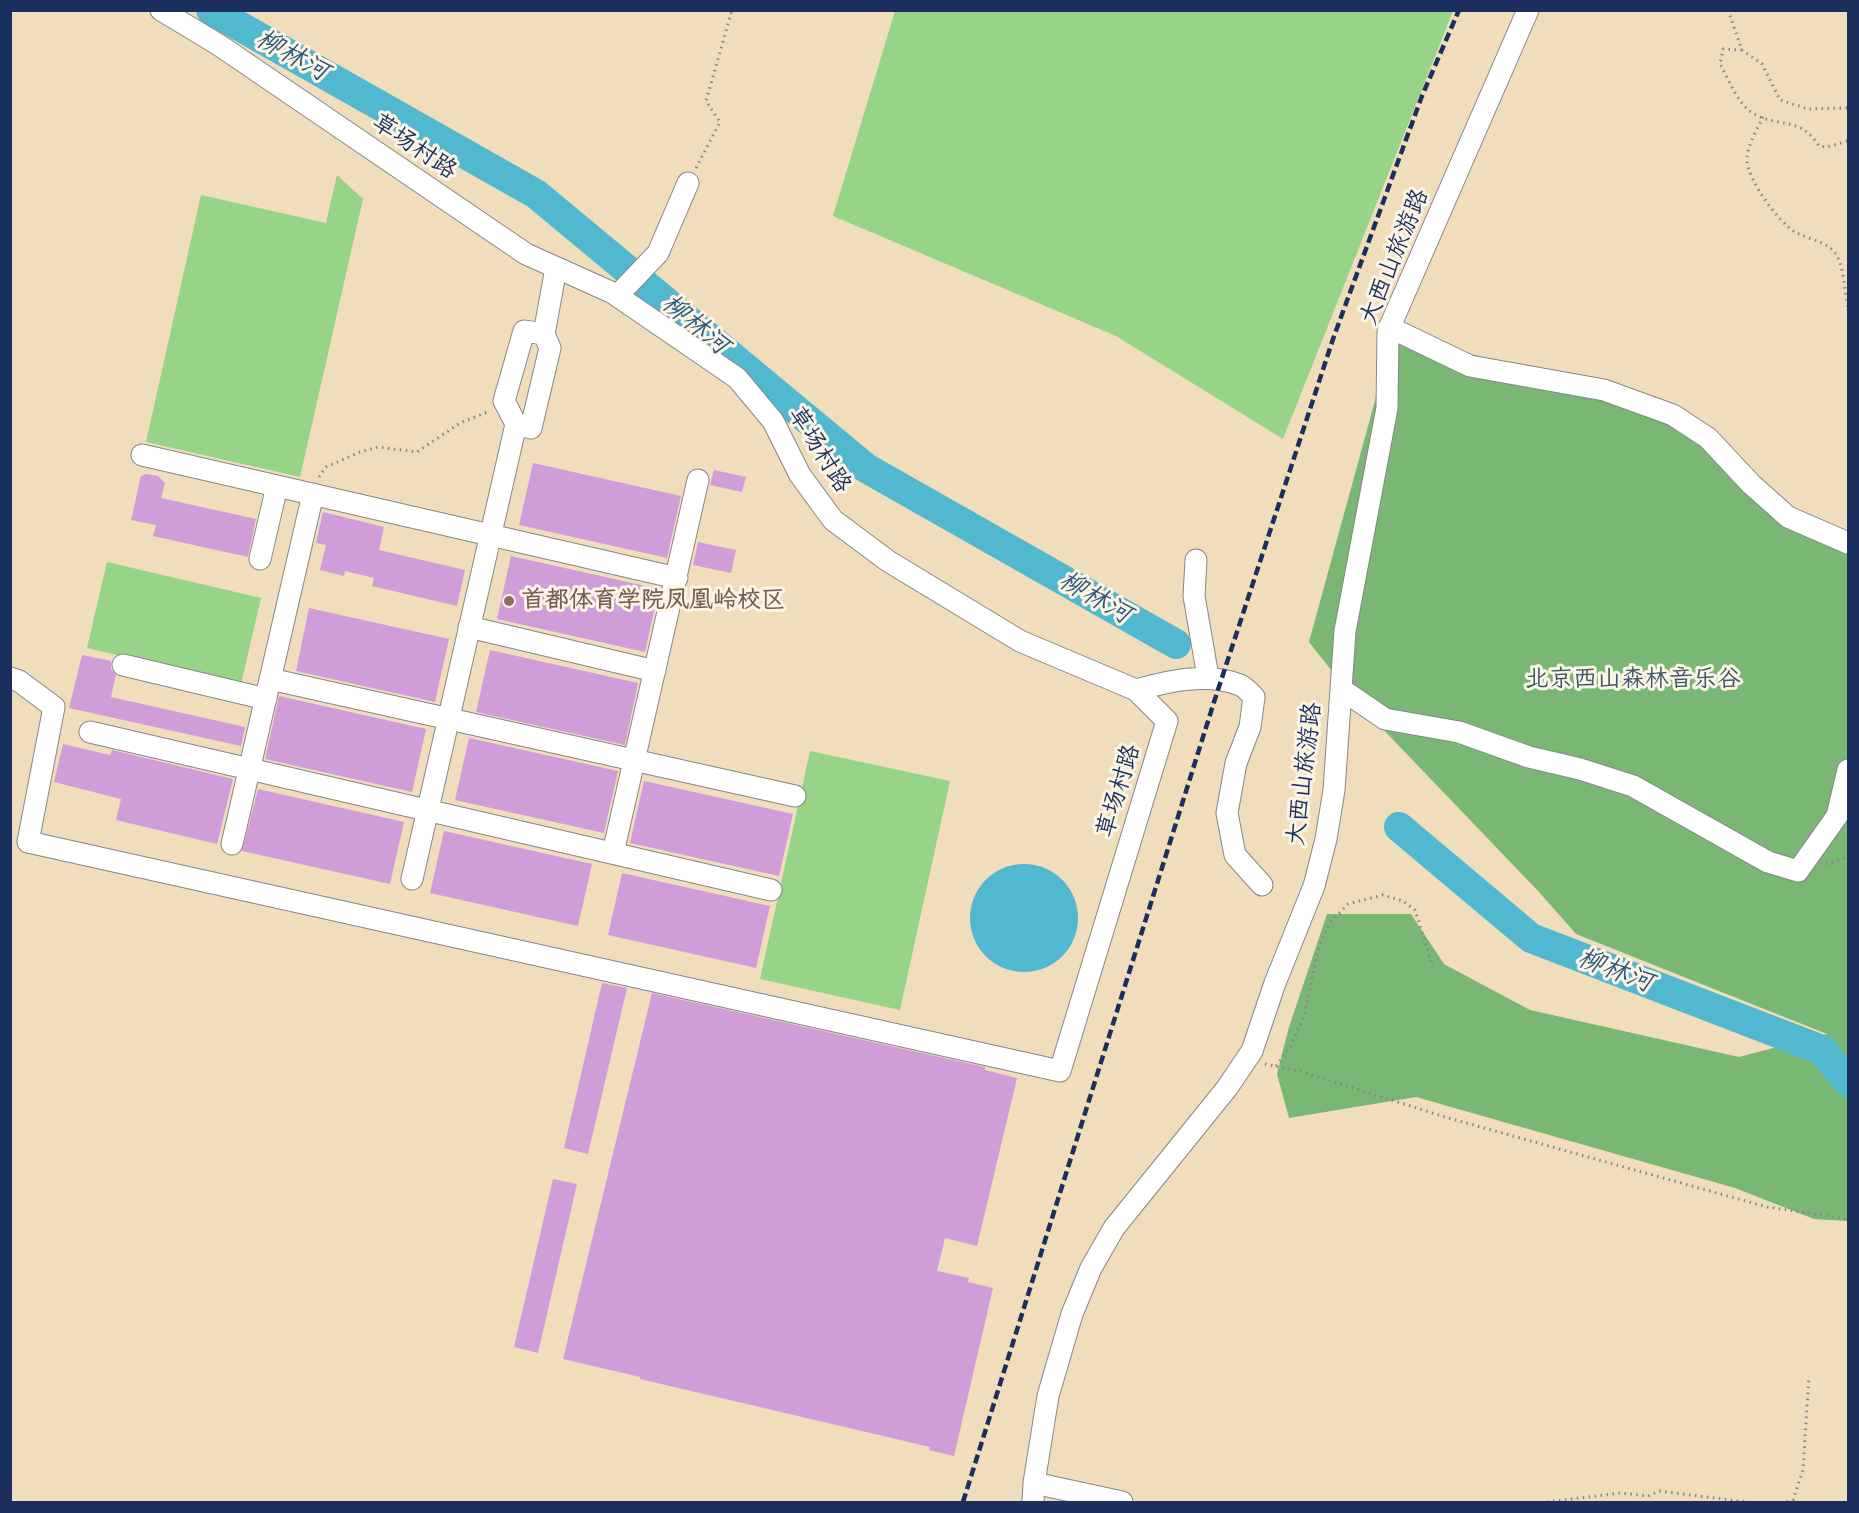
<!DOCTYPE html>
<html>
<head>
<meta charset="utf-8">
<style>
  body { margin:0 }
  #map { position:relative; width:1859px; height:1513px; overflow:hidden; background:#f0ddbb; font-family:Caveat,sans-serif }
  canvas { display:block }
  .frame { position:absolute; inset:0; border:12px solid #1b2f5e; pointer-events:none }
</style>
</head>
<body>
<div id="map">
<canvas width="1859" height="1513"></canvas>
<div class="frame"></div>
</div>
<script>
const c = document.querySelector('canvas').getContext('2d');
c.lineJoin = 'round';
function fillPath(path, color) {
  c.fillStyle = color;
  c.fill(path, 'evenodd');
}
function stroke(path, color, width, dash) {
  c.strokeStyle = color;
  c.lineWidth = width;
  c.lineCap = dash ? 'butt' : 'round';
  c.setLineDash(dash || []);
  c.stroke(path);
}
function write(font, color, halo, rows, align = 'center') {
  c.font = font + ' Caveat,"LXGW WenKai TC",sans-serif';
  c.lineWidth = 6;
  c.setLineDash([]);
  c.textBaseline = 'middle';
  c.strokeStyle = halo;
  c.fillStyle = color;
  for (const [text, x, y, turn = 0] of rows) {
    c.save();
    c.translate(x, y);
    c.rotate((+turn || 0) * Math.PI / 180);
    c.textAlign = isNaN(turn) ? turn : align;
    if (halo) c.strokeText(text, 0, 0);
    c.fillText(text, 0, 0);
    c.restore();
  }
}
const green = new Path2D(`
  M895,11H1453L1283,439L1116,336L833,216Z
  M337,175L363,199L300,477L146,442L201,195L326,223Z
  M107,562L261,598L241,684L87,648Z
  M810,751L950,781L900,1010L760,979Z`);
const forest = new Path2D(`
  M1394,331L1681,416L1759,504L1848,535V1221L1814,1219L1735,1188L1416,1097L1289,1118L1277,1074L1289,1027L1327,914H1411L1444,964L1530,1010L1739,1057L1827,1034L1576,934L1539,892L1355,700L1309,642Z`);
const water = new Path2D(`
  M970 918a54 54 0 1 1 108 0a54 54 0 1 1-108 0Z`);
const river = new Path2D(`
  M211,10L536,194L866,468L1176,644
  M1399,827L1531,938L1822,1050L1848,1082`);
const building = new Path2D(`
  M533,463L681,496L667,558L519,525Z
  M714,470L746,477L742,492L710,485Z
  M146,474L158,476L165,483L161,498L256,519L248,557L153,536L156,525L131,520L141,476Z
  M323,512L384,527L379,550L465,570L457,606L372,586L374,578L345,571L344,576L320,570L326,545L316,543Z
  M698,542L736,550L731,573L693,565Z
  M511,556L659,589L645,652L497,619Z
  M309,608L449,639L435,702L296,671Z
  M490,650L638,683L625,745L476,712Z
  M82,655L111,661V669L116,675L111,697L245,727L241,746L69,708Z
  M279,696L426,729L412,792L265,759Z
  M469,738L618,771L604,833L455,800Z
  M63,744L110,755L112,750L233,779L217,844L116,820L121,799L54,782Z
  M644,781L793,814L779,876L630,843Z
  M258,789L404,822L390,884L242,851Z
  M444,831L592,864L578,926L430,893Z
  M622,873L770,906L756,968L608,935Z
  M602,983L627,988L588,1154L564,1148Z
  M652,993L985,1067V1070L1017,1078L977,1246L945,1238L937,1271L969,1278L968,1282L993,1288L954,1456L929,1450L930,1447L640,1379V1377L563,1359Z
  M553,1179L577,1184L538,1353L514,1347Z`);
const path = new Path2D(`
  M1728,10L1742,50L1762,64L1780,100L1808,109L1848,108
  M1742,50L1723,49L1720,64C1729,80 1738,105 1754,114C1780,128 1800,116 1819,146L1827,147L1848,141
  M1763,117C1757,130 1747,145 1747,160C1747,179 1779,223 1795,232C1809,240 1830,241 1838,258C1844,270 1845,294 1848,308
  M696,168L720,122L706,101L732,10
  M319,477L326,467L360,452L378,447L417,452L460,423L490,411
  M1826,864L1848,857
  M1265,1064L1303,1072L1445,1117L1767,1207L1848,1219
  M1276,1066L1289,1049L1304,1017L1318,950L1329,924L1348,904L1383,895L1403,901L1415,910L1433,967
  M1547,1502L1621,1493L1648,1496L1659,1491L1747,1502
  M1787,1502L1793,1500L1803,1470L1809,1376`);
const minor = new Path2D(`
  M617,296L658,253L688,183
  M1389,327L1470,366L1604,390L1673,415L1708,438L1751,484L1788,517L1848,543
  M544,334L550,348L531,428L516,424L504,401L524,331L544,334L556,268
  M142,455L677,578
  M260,559L277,486
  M1196,560L1194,596L1208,677
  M469,627L655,671
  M123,665L266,699
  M10,678L19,681L54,707L28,842L1060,1071L1167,721L1136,690L1020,641L888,561L833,520L800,475L773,421L737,378L613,293L526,254L219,45L161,10
  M270,679L795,796
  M1341,689L1385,719L1459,732L1529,757L1580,769L1633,786L1768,862L1798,871L1837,816L1848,770
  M1136,690C1169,681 1207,672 1240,685C1245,687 1250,693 1254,697L1250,727L1236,763L1227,813L1235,855L1262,885
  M90,732L771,890
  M232,844L313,494
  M613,853L698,480
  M412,879L516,424
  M1034,1483L1122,1502
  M1033,1502L1034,1483L1048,1396L1072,1314L1091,1268L1114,1228L1227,1088L1252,1051L1275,983L1314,886L1326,839L1334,790L1345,631L1387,408L1388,331L1528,10`);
const rail = new Path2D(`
  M963,1502L1214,702L1333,339L1422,96L1459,10`);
const markers = [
  [509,601,6,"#8d6e63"]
];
const streetNames = [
  ["草场村路",414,147,34],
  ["大西山旅游路",1395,257,-68],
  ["草场村路",819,450,58],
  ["大西山旅游路",1305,774,-83],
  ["草场村路",1119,791,-73]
];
const educationNames = [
  ["首都体育学院凤凰岭校区",521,601]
];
const parkNames = [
  ["北京西山森林音乐谷",1633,680]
];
const waterNames = [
  ["柳林河",292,56,29],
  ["柳林河",695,325,40],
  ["柳林河",1095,598,30],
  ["柳林河",1615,971,21]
];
fillPath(green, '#98d488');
fillPath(forest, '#7ab674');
fillPath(water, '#52b8d0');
stroke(river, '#52b8d0', 30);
fillPath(building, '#d19dd9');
stroke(minor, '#86868c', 23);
stroke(path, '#86868c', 3, [1.5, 4.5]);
stroke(minor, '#fff', 21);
stroke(rail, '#1b2f5e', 4.5, [9, 4.5]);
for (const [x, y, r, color] of markers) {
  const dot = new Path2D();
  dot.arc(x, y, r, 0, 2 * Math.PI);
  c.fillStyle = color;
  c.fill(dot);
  stroke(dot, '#fcf5e5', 2);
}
write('24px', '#1b2f5e', '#fcf5e5', streetNames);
write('bold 24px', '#785e54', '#fcf5e5', educationNames, 'left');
write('24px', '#3a5868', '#fcf5e5', parkNames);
write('italic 26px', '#2c5880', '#fcf5e5', waterNames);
</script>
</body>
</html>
